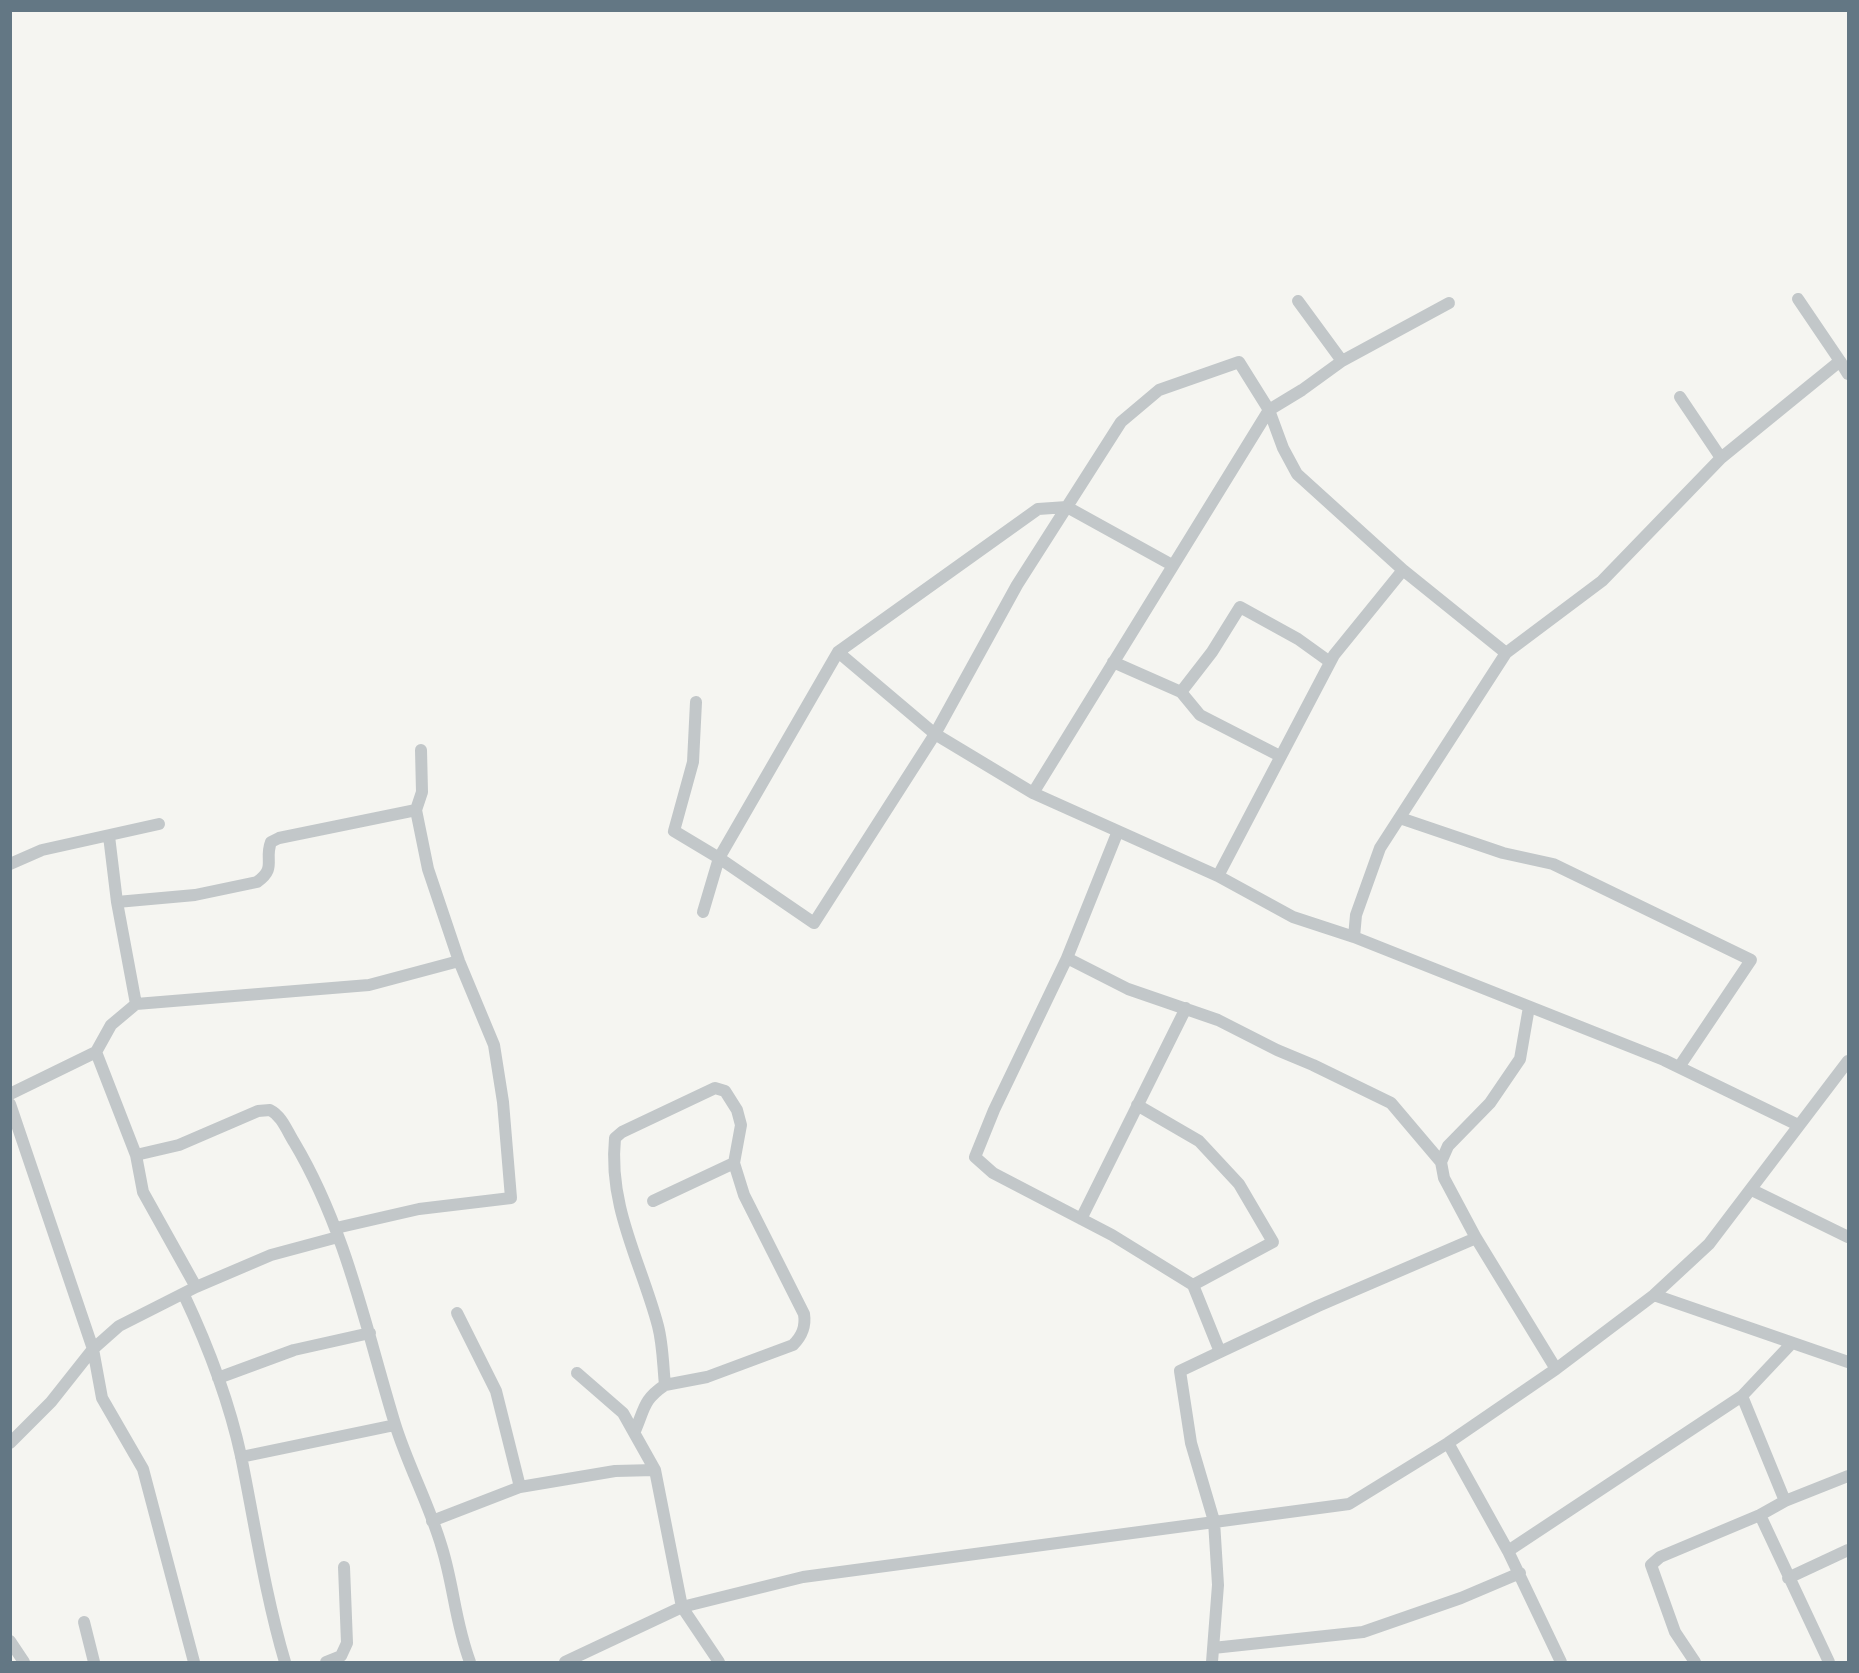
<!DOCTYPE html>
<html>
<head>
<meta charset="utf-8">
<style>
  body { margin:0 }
  #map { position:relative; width:1859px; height:1673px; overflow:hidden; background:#f5f5f1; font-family:Raleway,sans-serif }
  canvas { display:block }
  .frame { position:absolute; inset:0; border:12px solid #637784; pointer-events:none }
</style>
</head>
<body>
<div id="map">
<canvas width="1859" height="1673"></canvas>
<div class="frame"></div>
</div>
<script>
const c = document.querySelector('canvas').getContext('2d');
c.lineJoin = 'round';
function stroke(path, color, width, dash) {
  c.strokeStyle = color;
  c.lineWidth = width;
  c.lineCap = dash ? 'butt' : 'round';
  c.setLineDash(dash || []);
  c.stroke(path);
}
const minor = new Path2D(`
  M1798,299L1840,361
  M1298,301L1342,361
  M1680,397L1721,458
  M838,652L935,734L1033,793
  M1113,662L1181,692
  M696,702L693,762L674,831L719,858L814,923L935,734L1017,585L1121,422L1159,390L1239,362L1269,410L1283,448L1297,474L1403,570L1506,653
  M1280,756L1200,715L1181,692L1212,652L1240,607L1298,639L1330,662
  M416,810L422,792L421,750
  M1400,818L1503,853L1553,864L1751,960L1679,1067
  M1118,831L1067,958L1128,989L1218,1020L1277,1050L1313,1065L1391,1103L1441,1162
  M109,836L117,902L136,1004
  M10,864L42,850L159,824
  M1218,876L1334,655L1403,570
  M117,902L195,895L257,882C277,868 264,860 271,842L279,838L416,810L428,869L459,961L494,1045L503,1102L511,1198L419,1209L336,1228
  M703,912L719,858L838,652L1038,509L1067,507L1172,565
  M1354,937L1293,917L1218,876L1033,793L1269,410L1302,390L1342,361L1449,303
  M1067,958L994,1110L975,1157L993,1173L1112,1235L1193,1285L1220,1352L1180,1371L1191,1443L1214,1521L1218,1585L1212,1662
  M1529,1007L1520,1059L1490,1103L1448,1146L1441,1162L1444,1178L1476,1238L1556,1369
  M96,1052L136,1155L143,1192L196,1287
  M715,1088L725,1091L737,1110L741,1125L734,1163L744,1195L804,1314C806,1327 802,1336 793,1345L707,1377L665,1385C663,1366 663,1345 658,1326C641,1262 608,1207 615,1138L622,1132Z
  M10,1094L96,1052L111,1025L136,1004L369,985L459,961
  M10,1104L93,1349L102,1398L143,1469L194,1662
  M1137,1105L1199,1141L1239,1184L1273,1242L1193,1285
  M1798,1125L1664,1060L1354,937L1356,915L1380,848L1506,653L1602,581L1721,458L1840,361L1848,374
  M136,1155L179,1145L258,1111L270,1110C282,1116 287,1131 294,1142C346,1229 366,1329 395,1424C408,1466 430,1506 442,1548C454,1587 455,1622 470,1662
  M1752,1190L1848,1237
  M653,1201L734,1163
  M1081,1219L1186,1008
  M184,1295C208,1346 229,1401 241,1456C255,1525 265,1594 285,1662
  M1654,1295L1848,1362
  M457,1313L496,1391L520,1487
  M1792,1343L1742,1396L1785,1501L1760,1515L1829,1662
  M1220,1352L1318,1306L1476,1238
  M577,1373L623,1413L655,1470L682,1607L719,1662
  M218,1378L294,1350L370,1333
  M635,1431C645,1408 643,1400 665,1385
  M10,1443L51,1402L93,1349L119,1326L196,1287L271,1255L338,1237
  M1448,1443L1508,1551L1561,1662
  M241,1457L395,1425
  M1785,1501L1848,1476
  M432,1521L520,1487L615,1471L655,1470
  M1508,1551L1742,1396
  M1788,1578L1848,1550
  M84,1622L94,1662
  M10,1641L24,1662
  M1213,1648L1363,1632L1461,1598L1520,1573
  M326,1662L341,1656L347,1643L344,1567
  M565,1662L682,1607L803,1577L1349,1504L1448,1443L1556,1369L1654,1295L1709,1244L1848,1061
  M1695,1662L1675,1632L1651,1565L1660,1557L1760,1515`);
stroke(minor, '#c2c7c9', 12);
</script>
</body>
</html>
